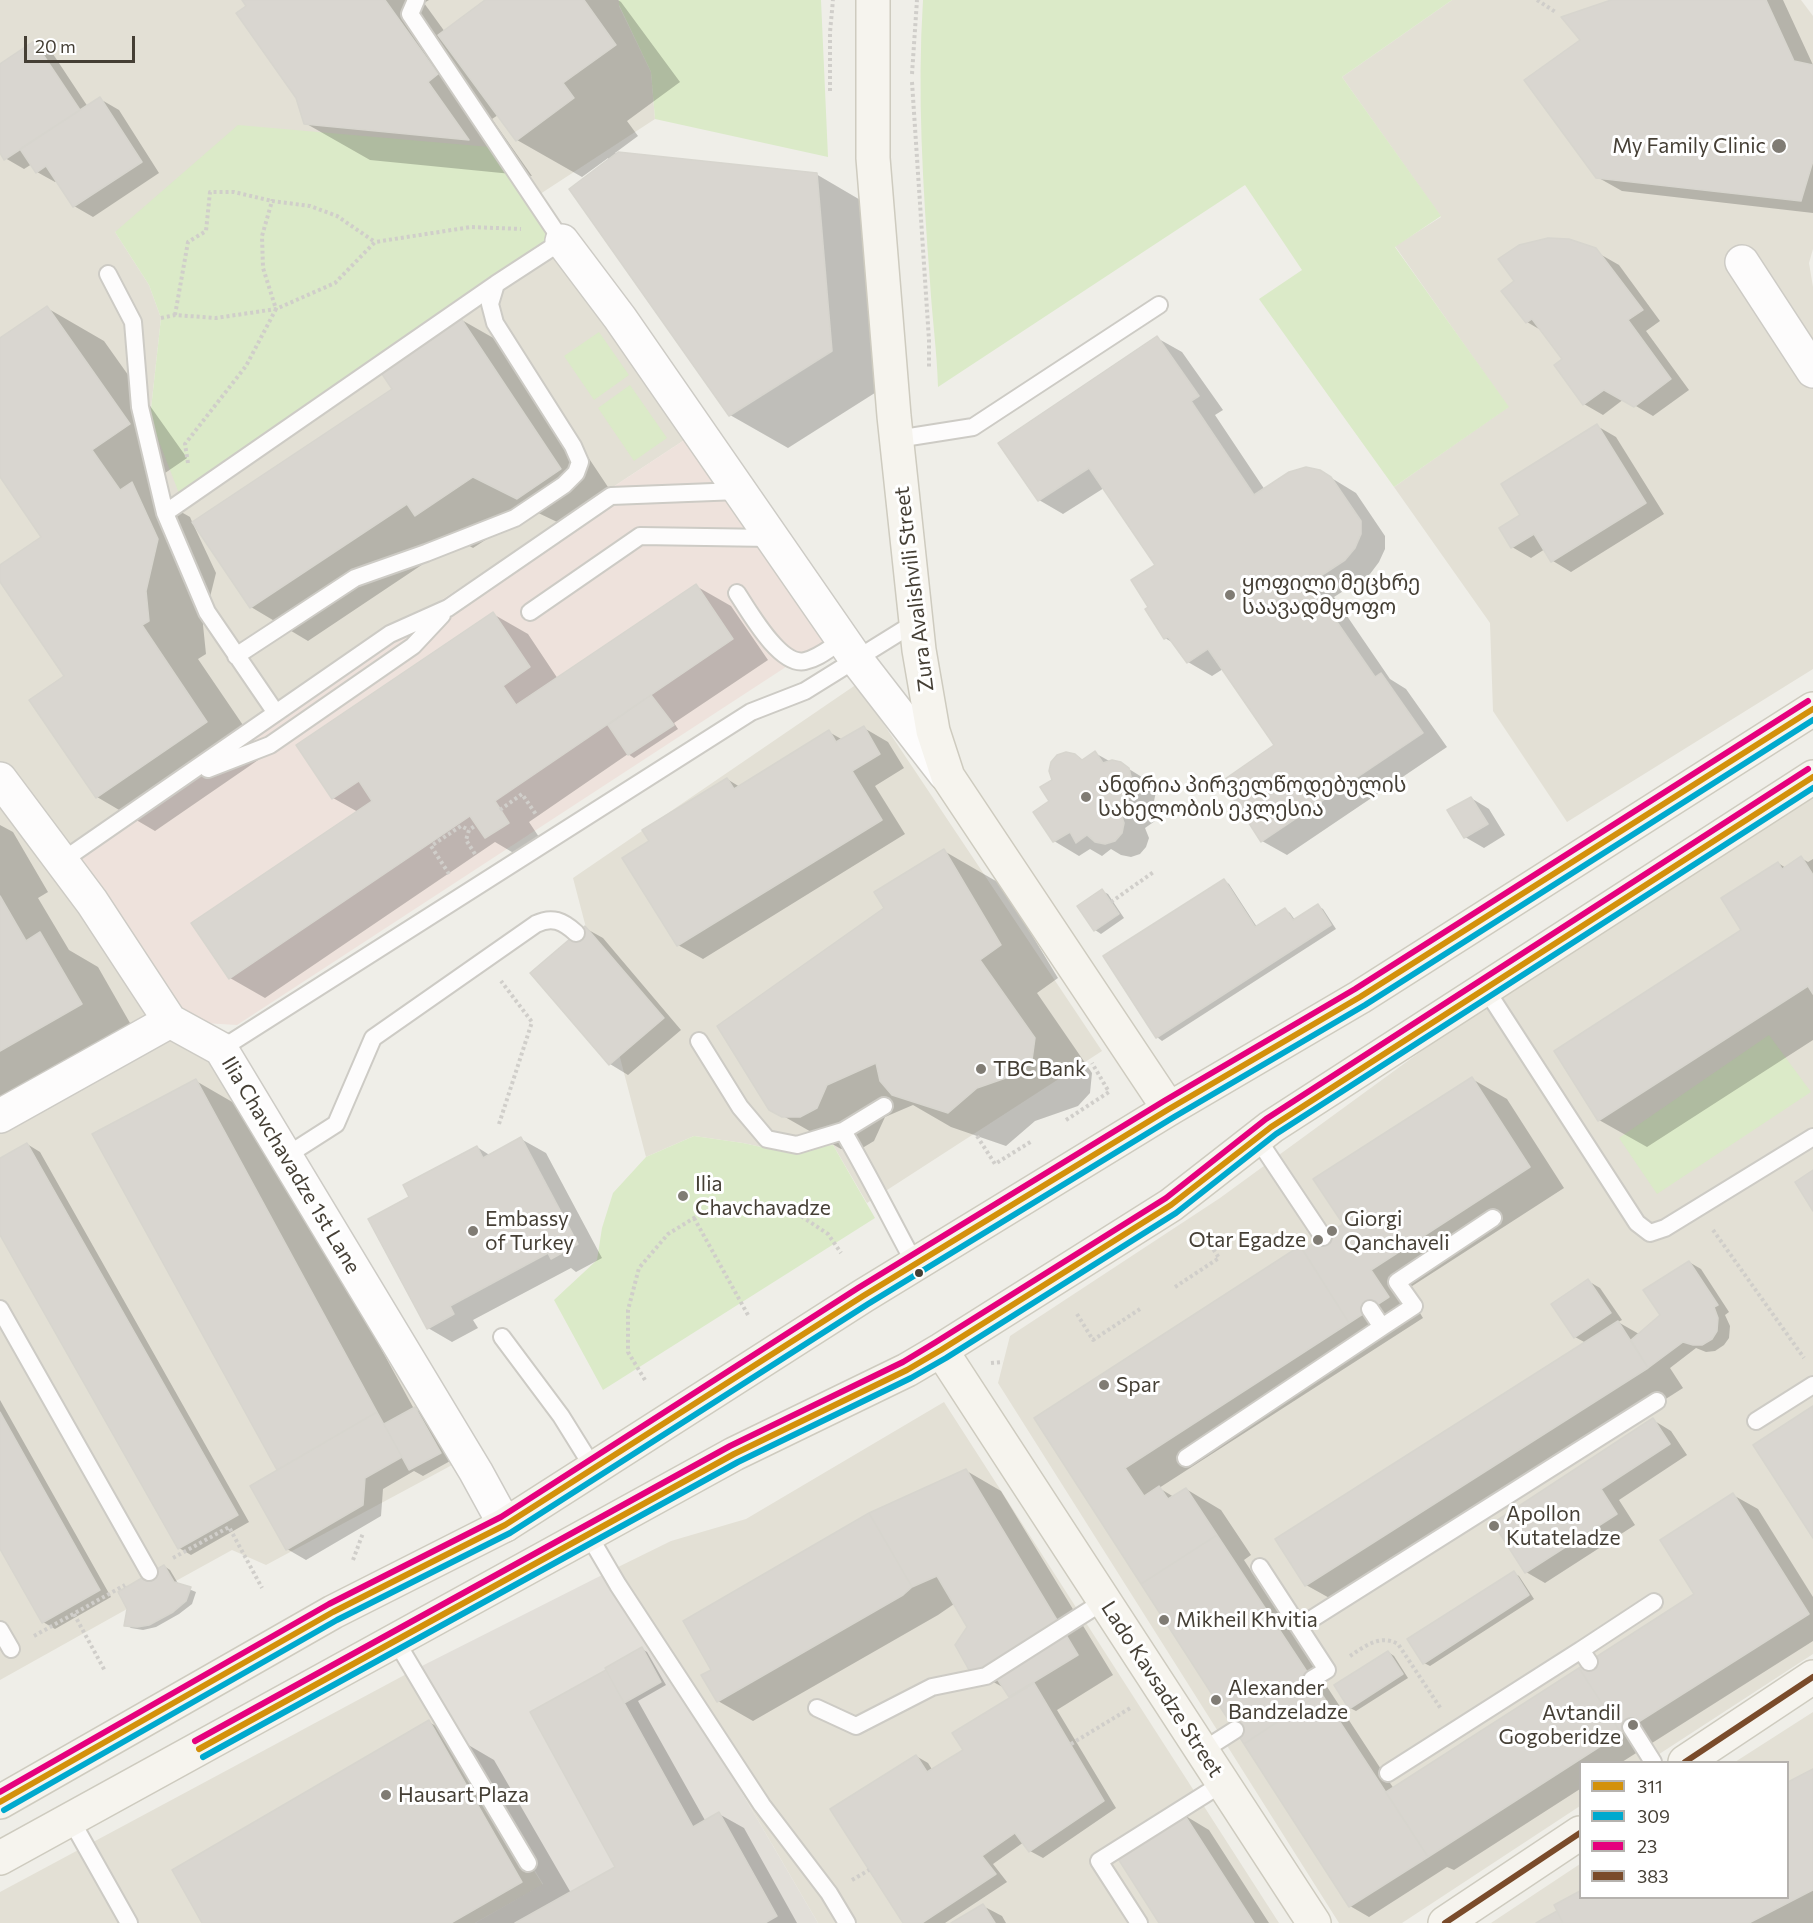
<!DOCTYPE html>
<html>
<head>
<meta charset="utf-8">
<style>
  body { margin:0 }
  #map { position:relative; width:1813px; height:1923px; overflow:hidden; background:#efeee8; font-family:Commissioner,sans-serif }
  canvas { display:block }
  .legend { position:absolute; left:1579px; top:1761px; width:210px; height:138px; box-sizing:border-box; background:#fff; border:2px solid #b5b2ae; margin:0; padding:8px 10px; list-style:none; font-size:18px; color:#453f35 }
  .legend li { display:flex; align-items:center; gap:12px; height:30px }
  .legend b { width:30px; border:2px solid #b5b2ae }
  .scale { position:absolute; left:24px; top:36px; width:111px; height:27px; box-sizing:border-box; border:3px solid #453f35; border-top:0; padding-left:8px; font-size:18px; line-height:21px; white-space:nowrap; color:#453f35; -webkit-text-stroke:4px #fff; paint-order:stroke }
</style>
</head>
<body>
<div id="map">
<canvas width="1813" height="1923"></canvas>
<ul class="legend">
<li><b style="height:8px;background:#d3910b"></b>311</li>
<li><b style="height:8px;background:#00a9ce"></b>309</li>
<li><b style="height:8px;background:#e5007d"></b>23</li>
<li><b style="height:8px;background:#7a4b2a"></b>383</li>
</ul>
<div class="scale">20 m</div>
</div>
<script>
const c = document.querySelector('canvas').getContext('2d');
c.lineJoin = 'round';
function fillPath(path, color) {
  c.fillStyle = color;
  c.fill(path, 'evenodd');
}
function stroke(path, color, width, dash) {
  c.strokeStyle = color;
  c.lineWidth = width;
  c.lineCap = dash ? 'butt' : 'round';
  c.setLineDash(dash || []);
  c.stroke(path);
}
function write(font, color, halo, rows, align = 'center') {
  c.font = font + ' Commissioner,"Noto Sans Georgian",sans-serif';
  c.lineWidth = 6;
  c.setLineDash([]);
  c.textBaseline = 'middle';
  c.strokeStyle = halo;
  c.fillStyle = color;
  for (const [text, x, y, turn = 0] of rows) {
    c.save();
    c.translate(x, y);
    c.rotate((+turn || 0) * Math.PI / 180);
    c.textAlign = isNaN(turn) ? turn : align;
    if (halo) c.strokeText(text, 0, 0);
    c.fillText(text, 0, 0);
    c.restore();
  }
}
const residential = new Path2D(`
  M0,0H619V6L651,72L655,119L534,198L115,232L149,285L161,318L150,418L562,241L698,431L390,634L63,861L221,1049L467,1457L266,1565L232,1550L174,1582L164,1565L118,1592L127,1609L0,1680Z
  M1452,0H1801L1813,16V249L1809,263L1813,287V669L1567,822L1493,711L1490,623L1394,487L1508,407L1395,246L1441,217L1342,77Z
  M857,684L1102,1051L867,1203L833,1145L784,1152L743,1143L694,1136L646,1157L573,878Z
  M1813,794V1654L1647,1762H1580V1806L1402,1923H1339L998,1383L1010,1336L1220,1198L1505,990Z
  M944,1402L1279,1923H818L612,1570L671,1541L746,1519Z
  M412,1671L543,1885L475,1923H0V1892Z
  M1813,1712V1923H1491L1580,1864V1898H1788V1762H1735Z`);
const industrial = new Path2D(`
  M612,1570L818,1923H475L543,1884L412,1671Z`);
const medical = new Path2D(`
  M698,431L838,633L237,1025L170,1021L62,861L390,634Z`);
const green = new Path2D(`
  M619,0H821L828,157L655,119L651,72L619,5Z
  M923,0H1452L1342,77L1441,216L1395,247L1509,407L1394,487L1259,299L1302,270L1245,185L938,387C937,351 932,317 930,282C923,188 917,94 923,0Z
  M238,125L501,148L562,241L180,496L150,418L161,318L149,285L115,232Z
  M599,332L629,375L594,400L564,356Z
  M630,385L667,438L634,461L598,408Z
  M1769,1035L1811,1092L1657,1194L1619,1138Z
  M694,1136L743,1143L784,1152L833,1145L875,1218L603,1390L554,1300L597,1260L602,1228L613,1193L646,1157Z`);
const shadow = new Path2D(`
  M244,0H429L424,3L445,32L488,0H618L621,2L680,82L627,121L638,136L615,153L816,174L874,208L889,384L788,448L730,415L608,158L582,177L517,140L498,115L492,119L532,176L370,160L305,123L297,97Z
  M1616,0H1783L1813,65V213L1622,191L1597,177L1582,40Z
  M34,43L53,54L88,107L100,99L119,110L159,173L93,217L74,206L58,181L55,182L37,172L32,164L24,169L5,158L0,151V65Z
  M1559,239L1584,245L1619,265L1660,321L1646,331L1689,390L1653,416L1624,399L1603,415L1584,404L1564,359L1544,332L1527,322L1516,282L1519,246L1537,241Z
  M47,308L104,341L187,458L149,484L160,500L190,517L193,524L394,389L460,319L518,352L618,502L576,531L532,510L473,548L459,540L308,641L251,607L196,525L194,526L216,573L203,625L206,654L198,659L264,756L155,831L97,797L31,701L66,677L0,580V567L44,537L0,474V340Z
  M1157,338L1182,352L1223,410L1215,415L1265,490L1320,471L1356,493L1385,536V549L1379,562L1370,574L1334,597L1390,679L1406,689L1447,747L1287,855L1262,841L1276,746L1223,669L1212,676L1188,662L1175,644L1165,638L1151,607L1158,565L1104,488L1063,514L1039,500Z
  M1597,426L1616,437L1664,514L1571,572L1553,561L1545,549L1531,558L1512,547L1522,515Z
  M696,586L731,606L768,660L674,723L678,729L634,758L628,754L529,822L543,843L522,858L495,842L265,998L230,978L358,812L333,798L493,614L528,634L558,679Z
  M864,728L888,742L904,768L875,786L905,834L703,959L678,945L651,842L727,779L740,787L829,732L843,740Z
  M1095,753L1111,762L1121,764L1153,784L1156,792L1154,801L1147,809L1155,821L1145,828L1149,838L1146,847L1140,854L1131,857L1121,855L1111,849L1102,856L1090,849L1079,856L1054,841L1052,802L1053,780L1074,755L1083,761Z
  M1471,798L1489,809L1505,835L1484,848L1465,837Z
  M0,825L13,832L48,892L38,898L69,950L98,967L138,1037L0,1118Z
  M944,851L1001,884L1058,978L1037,993L1092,1073L1090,1093L1078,1106L1035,1121L1006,1146L951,1127L913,1105L885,1117L874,1141L859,1150L841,1149L771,1109L886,908Z
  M1801,858L1808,862L1813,859V1040L1647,1147L1599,1120L1743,930L1778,863L1786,868Z
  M1224,880L1229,884L1257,927L1285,909L1290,913L1295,920L1318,906L1323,909L1336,929L1162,1041L1157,1037Z
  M1102,891L1108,894L1124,918L1101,934L1095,930Z
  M585,928L603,938L681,1030L628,1075L610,1064Z
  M1472,1079L1507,1099L1564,1188L1406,1290L1423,1318L1159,1488L1174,1497L1186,1489L1221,1510L1251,1555L1244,1560L1394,1789L1696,1595L1733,1495L1758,1509L1813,1597V1641L1622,1762H1580V1789L1454,1870L1447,1867L1369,1917L1350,1906L1036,1419L1300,1248L1305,1251L1345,1225Z
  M196,1081L253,1114L414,1409L427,1415L452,1460L423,1476L414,1471L383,1489L381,1516L306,1560L287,1549L279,1471L94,1135Z
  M521,1139L546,1153L602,1258L576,1272L571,1268L473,1320L478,1328L452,1342L428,1328L411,1198L477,1147L491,1156Z
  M27,1144L40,1152L249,1522L191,1555L179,1548L0,1232V1160Z
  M1689,1262L1701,1269L1729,1312L1725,1315L1730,1326L1729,1338L1724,1345L1715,1351L1706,1352L1696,1348L1670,1368L1683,1388L1342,1605L1306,1585L1586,1343L1575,1337L1588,1281L1600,1288L1622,1320L1618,1322L1639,1334L1662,1315Z
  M0,1400L111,1597L55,1629L43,1622L0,1546Z
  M1653,1420L1671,1431L1687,1455L1619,1500L1635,1525L1545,1583L1526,1572Z
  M965,1470L1001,1491L1113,1675L1057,1710L1116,1808L1043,1858L1030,1851L1024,1842L993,1864L1007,1882L945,1923H905L916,1756L928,1763L933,1771L965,1750L1013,1698L1006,1689L970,1669L969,1627L954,1604L938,1615L753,1721L718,1701L713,1670Z
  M164,1566L170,1570L179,1585L196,1592L192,1604L179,1614L156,1627L143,1630L131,1628L126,1625L128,1609Z
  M1514,1573L1519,1576L1534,1599L1430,1666L1424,1663Z
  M642,1649L647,1652L666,1685L638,1701L706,1822L719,1814L744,1828L797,1923H204L429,1722L494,1760L571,1893L617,1868L606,1672L610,1674Z
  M1388,1652L1394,1656L1408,1678L1356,1711L1350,1708Z
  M1813,1770V1923H1539L1559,1912L1556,1906L1580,1893V1898H1788V1784Z
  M1184,1815L1209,1830L1269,1923H1161Z
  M983,1906L1002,1916L1006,1923H954Z`);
const building = new Path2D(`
  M242,0H385L438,74L428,82L469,140L304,124L296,98L236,13L246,6Z
  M485,0H584L616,45L563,83L574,98L516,141L438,35Z
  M1611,0H1766L1794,61L1813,65V161L1801,201L1596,178L1524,80L1580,40L1561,17Z
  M34,41L80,110L4,160L0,153V64Z
  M100,97L142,162L73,207L46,166L36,173L20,149Z
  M618,152L817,173L832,351L729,416L569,189Z
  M1548,238L1569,239L1596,248L1643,310L1628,320L1671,379L1634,407L1604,390L1583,405L1554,365L1562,359L1532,319L1526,323L1501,291L1514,281L1498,259L1519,245Z
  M47,306L130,424L92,450L120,490L132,482L158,539L146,591L149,621L142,625L207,722L96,798L29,700L64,676L0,582V565L41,537L0,477V338Z
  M460,317L561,469L517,499L473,477L415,516L407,504L250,608L192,522L392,389L380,371Z
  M1157,336L1199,396L1191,401L1254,495L1289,472L1306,467L1320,470L1331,477L1361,521V534L1355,548L1345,560L1310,583L1375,677L1381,673L1423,733L1261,842L1222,781L1274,745L1208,649L1187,663L1168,637L1164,639L1145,609L1148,607L1131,580L1155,565L1089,468L1038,501L998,443Z
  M1597,424L1646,503L1551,562L1534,534L1511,548L1499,528L1520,515L1501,484Z
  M696,584L733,639L495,801L509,823L485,838L470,816L229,979L191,923L372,801L359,781L332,799L296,745L493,612L530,667L503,686L516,705Z
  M651,695L674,725L628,755L608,725Z
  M864,726L880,754L852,771L882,820L677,946L622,858L649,841L642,830L727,778L734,789L829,730L836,742Z
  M1095,751L1103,763L1112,760L1121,762L1129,768L1131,777L1129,787L1123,794L1131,807L1121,814L1124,823L1122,833L1115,841L1105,844L1095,842L1087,835L1076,843L1070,832L1053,842L1033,812L1049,801L1040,787L1052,780L1049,771L1051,762L1057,755L1066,752L1075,754L1082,760Z
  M1471,797L1488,824L1464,838L1447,810Z
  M944,849L1001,945L980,960L1035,1038L1032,1060L1020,1073L977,1088L948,1113L892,1095L880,1081L876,1063L827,1085L817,1108L800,1117H782L769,1110L717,1026L884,908L874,892Z
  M1801,856L1813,875V994L1808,986L1598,1121L1554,1051L1741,930L1721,898L1778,862L1782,869Z
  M1224,879L1255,927L1285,908L1293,920L1318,904L1331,925L1156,1038L1103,956Z
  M1102,889L1119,914L1094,931L1077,906Z
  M0,896L26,941L40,932L82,1004L0,1051Z
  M585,926L664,1018L609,1065L530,973Z
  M1472,1077L1530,1167L1371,1270L1389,1297L1349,1323L1303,1250L1343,1224L1313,1179Z
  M196,1079L377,1412L277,1470L92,1134Z
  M521,1137L578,1244L551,1259L548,1253L450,1306L454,1314L427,1329L368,1219L409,1197L403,1185L477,1146L483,1158Z
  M27,1143L238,1515L178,1549L0,1235V1158Z
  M1813,1170V1211L1795,1182Z
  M1300,1246L1349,1323L1125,1468L1144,1496L1159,1486L1168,1499L1186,1488L1217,1535L1141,1584L1034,1418Z
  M1689,1261L1718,1305L1714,1307L1718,1318L1717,1331L1712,1339L1702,1345H1693L1683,1342L1648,1368L1631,1340L1660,1315L1643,1290Z
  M1588,1279L1611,1313L1574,1338L1551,1304Z
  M1618,1321L1648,1368L1305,1586L1275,1539Z
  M1813,1406V1538L1753,1445Z
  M415,1407L441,1453L409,1470L384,1424Z
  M0,1412L100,1590L42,1623L0,1549Z
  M377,1412L402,1457L365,1478L363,1505L286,1550L250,1486Z
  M1653,1418L1670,1444L1601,1489L1617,1514L1525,1573L1493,1523Z
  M966,1469L1078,1655L1009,1697L992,1671L969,1670L955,1645L967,1627L937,1576L912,1587L869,1513Z
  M1733,1493L1809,1614L1621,1733L1579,1668L1694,1594L1660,1540Z
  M869,1513L912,1587L903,1595L717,1702L701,1675L711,1670L683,1621Z
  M1217,1535L1321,1693L1244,1744L1141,1584Z
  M164,1565L174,1582L191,1587L186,1601L173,1612L149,1625L137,1627L124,1626L127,1609L118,1592Z
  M1514,1571L1529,1595L1423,1664L1407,1639Z
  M642,1647L661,1682L624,1703L605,1668Z
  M1388,1651L1403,1674L1349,1709L1334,1685Z
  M1579,1668L1621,1733L1428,1857L1386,1792Z
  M606,1670L693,1827L719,1812L777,1916L765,1923H515L615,1867L530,1712Z
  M1034,1683L1104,1801L1029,1852L1015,1833L982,1856L996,1874L922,1923H903L830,1809L916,1755L927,1772L963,1750L952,1733Z
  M1321,1693L1428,1857L1349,1907L1244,1744Z
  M429,1720L522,1882L451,1923H202L172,1870Z
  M1813,1769V1890L1749,1923H1563L1554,1905L1580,1891V1898H1788V1782Z
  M1184,1814L1254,1923H1159L1117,1857Z
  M983,1904L995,1923H951Z
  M1557,1911L1563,1923H1536Z`);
const path = new Path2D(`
  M1537,0L1557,13
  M912,74L917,0
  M912,82L929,340V368
  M830,91V32L833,0
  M175,315L188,242L206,231L210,192H234L272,201
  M161,318L175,315L216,318L276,309L335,283L375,242L471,227L521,229
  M188,463L185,444L246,366L276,309L263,268L262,236L272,201L310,206L337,216L375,242
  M500,810L522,794L537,816
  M475,854L466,840L469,830L476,825
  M449,874L431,846L461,826L469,830
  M1111,902L1155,871
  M1066,1120L1109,1092L1092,1063
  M499,1124L532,1022L501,981
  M977,1136L995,1164L1032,1141
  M694,1218L748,1315
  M1713,1230L1804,1358
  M1175,1287L1219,1258L1203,1233
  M1077,1314L1093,1340L1140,1309
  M991,1363L1003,1362
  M645,1380L628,1352V1310L639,1268L668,1234L694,1218L717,1207L756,1203L792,1210L828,1234L841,1253
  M173,1558L229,1527L262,1588
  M353,1560L363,1533
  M74,1614L105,1671
  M34,1636L125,1585
  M1350,1656C1365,1646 1380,1634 1398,1644L1441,1709
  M1071,1744L1132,1707
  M852,1880L869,1870`);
const lane = new Path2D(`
  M108,274L133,322L140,407L165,513L207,612L276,713
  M897,439L973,427L1159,305
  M165,513L496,284
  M737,593C749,611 780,667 805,661C819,658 831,647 843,640
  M530,612L640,536L771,538
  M236,656L355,578L426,553L515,518L564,485L576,473L580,462L573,446L495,323L490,304L496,284L562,241L410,14L416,0
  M208,769L270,745L413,646L442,615
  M62,861L390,634L448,608L611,496L739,491
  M1485,988L1637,1223L1650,1233L1665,1228L1813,1137
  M699,1041L740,1107L767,1139L797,1145L843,1131L884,1106
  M221,1049L751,712L805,691L916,622
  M843,1131C869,1175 891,1220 915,1264
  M1257,1138L1323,1237
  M286,1156L336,1124L373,1038L536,924C552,916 563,921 576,933
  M0,1309L149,1572
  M1382,1327L1414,1306L1397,1282L1493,1218
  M502,1337L561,1416L594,1469
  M1756,1421L1813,1385
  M1186,1458L1382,1327L1370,1309
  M588,1534L618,1585L762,1805L829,1893L847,1923
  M1260,1567L1299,1627
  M0,1630L11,1649
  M396,1641L528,1863
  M1589,1662L1581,1650L1654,1602
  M1312,1679L1327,1670L1299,1627L1657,1401
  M817,1708L856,1726L932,1687L986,1676L1104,1601
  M1631,1727L1653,1762
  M1202,1751L1235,1730
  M1388,1773L1581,1650
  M71,1820L129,1923
  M1139,1923L1099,1861L1223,1783`);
const street = new Path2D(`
  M562,241L620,318L856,659L945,774
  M1742,262L1813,371
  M0,779L92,902L170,1021L221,1049L476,1472L505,1525
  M0,1116L170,1021`);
const secondary = new Path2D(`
  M873,0V158L894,416L919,650L933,731L948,777L1169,1109
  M941,1350L1314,1923
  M1685,1762L1813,1677
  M0,1802L333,1612L505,1525L863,1296L1169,1109L1360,997L1813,709
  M0,1858L734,1454L907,1370L941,1350L1171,1205L1271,1127L1813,777
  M1445,1923L1580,1833`);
const bus1 = new Path2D(`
  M199,1749L734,1454L907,1370L941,1350L1171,1205L1271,1127L1813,777
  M0,1802L333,1612L505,1525L863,1296L1169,1109L1360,997L1813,709`);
const bus2 = new Path2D(`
  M203,1757L738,1462L911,1378L946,1358L1176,1213L1276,1134L1813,788
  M4,1810L337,1620L510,1533L868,1304L1174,1117L1365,1005L1813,720`);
const bus3 = new Path2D(`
  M195,1741L730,1446L903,1362L936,1342L1166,1198L1266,1119L1808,769
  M0,1792L329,1604L501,1517L858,1288L1164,1101L1355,989L1808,701`);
const bus4 = new Path2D(`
  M1685,1762L1813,1677
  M1445,1923L1580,1833`);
const markers = [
  [1779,146,8,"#807c74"],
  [1230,595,6,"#807c74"],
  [1086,797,6,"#807c74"],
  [981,1069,6,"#807c74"],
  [683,1196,6,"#807c74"],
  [473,1231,6,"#807c74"],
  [1332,1231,6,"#807c74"],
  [1318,1240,6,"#807c74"],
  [919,1273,5,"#453f35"],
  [1104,1385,6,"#807c74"],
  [1494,1526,6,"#807c74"],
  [1164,1620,6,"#807c74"],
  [1216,1700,6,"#807c74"],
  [1633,1725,6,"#807c74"],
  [386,1795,6,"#807c74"]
];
const poiNames = [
  ["My Family Clinic",1766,146,"right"],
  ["ყოფილი მეცხრე",1242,583],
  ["საავადმყოფო",1242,607],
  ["ანდრია პირველწოდებულის",1098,785],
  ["სახელობის ეკლესია",1098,809],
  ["TBC Bank",993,1069],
  ["Ilia",695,1184],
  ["Chavchavadze",695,1208],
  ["Embassy",485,1219],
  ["of Turkey",485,1243],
  ["Giorgi",1344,1219],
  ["Qanchaveli",1344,1243],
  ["Otar Egadze",1306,1240,"right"],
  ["Spar",1116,1385],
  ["Apollon",1506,1514],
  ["Kutateladze",1506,1538],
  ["Mikheil Khvitia",1176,1620],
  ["Alexander",1228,1688],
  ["Bandzeladze",1228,1712],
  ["Avtandil",1621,1713,"right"],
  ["Gogoberidze",1621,1737,"right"],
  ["Hausart Plaza",398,1795]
];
const streetNames = [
  ["Zura Avalishvili Street",914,589,-97],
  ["Ilia Chavchavadze 1st Lane",291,1165,59],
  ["Lado Kavsadze Street",1162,1689,57]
];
fillPath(residential, '#e3e0d5');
fillPath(industrial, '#e2dfd9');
fillPath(medical, '#eee2dc');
fillPath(green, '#dbeac8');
fillPath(shadow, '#0003');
fillPath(building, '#d9d6d0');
stroke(building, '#d7d5ce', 1.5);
stroke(lane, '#cdcbc5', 20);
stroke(street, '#cdcbc5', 36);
stroke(secondary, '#cecbbf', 36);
stroke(path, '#d0ceca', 4, [3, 3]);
stroke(lane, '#fdfcfc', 16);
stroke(street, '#fdfcfc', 33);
stroke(secondary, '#f6f4ee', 33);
stroke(bus1, '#d3910b', 6);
stroke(bus2, '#00a9ce', 6);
stroke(bus3, '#e5007d', 6);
stroke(bus4, '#7a4b2a', 6);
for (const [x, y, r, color] of markers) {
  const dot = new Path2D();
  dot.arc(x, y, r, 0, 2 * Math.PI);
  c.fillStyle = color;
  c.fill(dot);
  stroke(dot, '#fff', 2);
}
write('21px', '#453f35', '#fff', poiNames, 'left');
write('21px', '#453f35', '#fff', streetNames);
</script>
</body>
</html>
